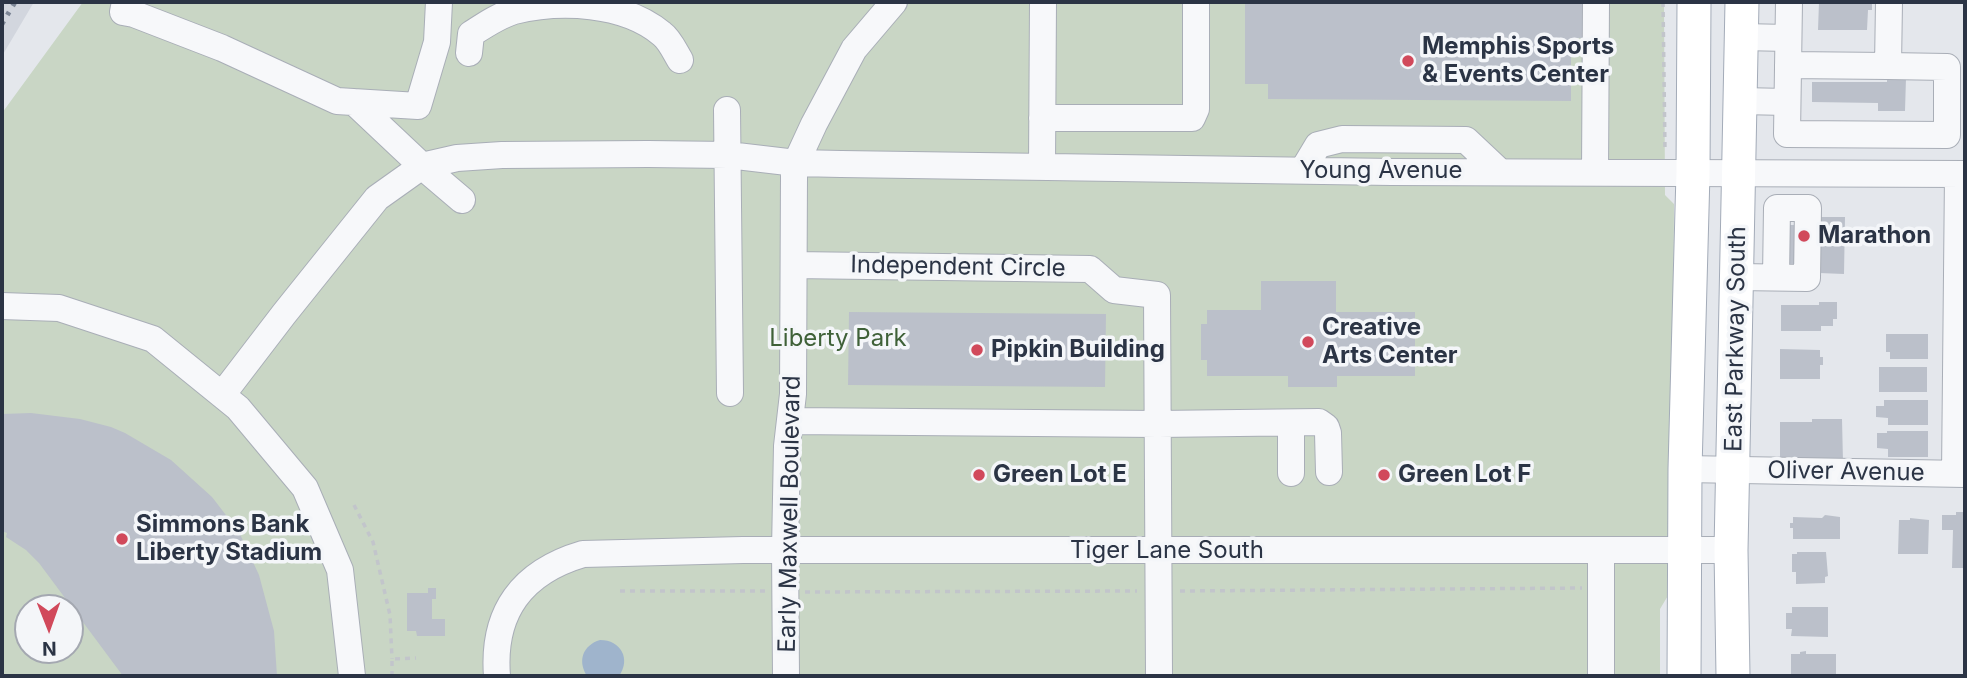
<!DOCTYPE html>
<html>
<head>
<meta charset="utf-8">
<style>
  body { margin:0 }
  #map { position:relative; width:1967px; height:678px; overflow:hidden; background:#e4e7ec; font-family:Inter,sans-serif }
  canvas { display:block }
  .frame { position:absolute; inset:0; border:4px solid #2b3445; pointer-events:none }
  .north { position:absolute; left:14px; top:594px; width:70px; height:70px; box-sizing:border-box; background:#f4f6f9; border:2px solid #a4a8b1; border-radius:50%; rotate:179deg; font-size:19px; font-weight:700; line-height:28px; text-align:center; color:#2b3445 }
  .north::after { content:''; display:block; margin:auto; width:24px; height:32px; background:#d1495b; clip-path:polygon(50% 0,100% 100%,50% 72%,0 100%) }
</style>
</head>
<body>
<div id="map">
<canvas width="1967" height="678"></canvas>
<div class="frame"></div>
<div class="north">N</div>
</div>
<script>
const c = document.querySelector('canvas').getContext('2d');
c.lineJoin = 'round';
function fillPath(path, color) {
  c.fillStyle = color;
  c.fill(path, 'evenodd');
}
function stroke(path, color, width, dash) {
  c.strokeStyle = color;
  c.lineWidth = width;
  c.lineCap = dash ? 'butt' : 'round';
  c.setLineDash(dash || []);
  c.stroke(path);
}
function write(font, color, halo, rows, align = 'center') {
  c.font = font + ' Inter,sans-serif';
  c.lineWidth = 7;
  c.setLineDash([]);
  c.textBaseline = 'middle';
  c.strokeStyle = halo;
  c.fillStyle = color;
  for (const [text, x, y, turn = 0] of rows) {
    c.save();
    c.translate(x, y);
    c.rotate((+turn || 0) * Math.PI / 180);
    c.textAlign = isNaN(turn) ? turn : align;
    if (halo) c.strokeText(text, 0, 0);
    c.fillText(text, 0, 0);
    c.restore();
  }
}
const built = new Path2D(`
  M2,2H34L2,56Z`);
const green = new Path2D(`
  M83,2H1664L1665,195L1674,204L1672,589L1660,609V676H2V113ZM28,608H70V650H28Z`);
const water = new Path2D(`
  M600,640C621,640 631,659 619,676H587C577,661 583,645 600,640Z`);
const building = new Path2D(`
  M1245,2H1587V38H1571V101L1268,99V84H1245Z
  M1819,2H1868V4H1872V10H1868L1867,30H1818Z
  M1887,78H1906L1905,111H1878V103L1812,102V82H1887Z
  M1820,217H1845L1844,274L1819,273Z
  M1789,225H1795L1802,265H1788Z
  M1261,281H1336V312H1415V376H1337V387H1288V376H1207V360H1201V324H1207V310H1261Z
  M1819,302H1837V319H1833V326H1821V331H1781V305H1819Z
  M849,312L1106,314L1105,387L848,385Z
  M1886,334H1928V359H1890V352H1886Z
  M1780,349L1820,350V357H1823V365H1820V379H1780Z
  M1879,367H1927V392H1879Z
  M1884,400H1928V425H1888V418L1876,417V406H1884Z
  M31,413L80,419L111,427L125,433L171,460L212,497L239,532L259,575L274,631L277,676H123L39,563L26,550L6,537L7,533L2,531V414Z
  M1812,419H1842L1843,462L1780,458V422H1812Z
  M1887,431H1928V457H1888V449L1877,448V433H1887Z
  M1956,512H1965V568H1952L1953,530H1942V515H1956Z
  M1825,515L1840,517V539H1793V528H1790V523H1793V517L1822,518Z
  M1910,518L1929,520L1928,554H1898L1899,520H1910Z
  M1797,552H1826L1828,576L1825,577V583L1796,584V572H1792V554H1797Z
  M428,588H436V599H432V619H445V636H417L416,631H407V593H428Z
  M1792,607H1828V637L1791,636L1792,629H1786V613H1792Z
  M1806,651V654H1836V676H1791V654H1800V652Z`);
const path = new Path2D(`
  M1663,2L1665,151
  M354,505L373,542L390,615L392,659
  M620,591H766
  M1180,591L1582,588
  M805,592L1137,591
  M392,676V659L416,658`);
const minor = new Path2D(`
  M125,2L123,12L134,14L222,48L337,101L418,106L437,42L439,2
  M1789,2L1787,134L1947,135V67L1888,66L1889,2
  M1742,37L1788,38
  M469,53L471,34C485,25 498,16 514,11C560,0 624,2 662,34C670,40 675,52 680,60
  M1788,65L1888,66
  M1741,101L1787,102
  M354,102L422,166L462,200
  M727,110L730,393
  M1042,118H1192L1196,109V2
  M1042,166L1043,2
  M1303,170L1318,145L1342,139L1466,140L1499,171
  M1595,172L1596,2
  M794,265L1090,269L1114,290L1157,295L1159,676
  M1738,277L1807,278L1808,208H1777L1776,277
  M2,306L59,308L153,339L238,408L305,488L340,570L352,676
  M222,395L284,314L377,198L422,166L457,158L502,155L648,154L728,155L796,163L841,164L1392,172L1965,174
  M790,421L1158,424L1319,422L1326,427L1328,433L1329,472
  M1291,423V473
  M1685,469L1965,474
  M1955,474L1958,174
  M497,676C492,612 522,572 583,554L743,550H1731
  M786,676L785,550L787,446L793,394L794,175L796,163L814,124L854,49L894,2
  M1601,676V550`);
const major = new Path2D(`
  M1684,676L1685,469L1693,173L1694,2
  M1733,676L1731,550L1742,2`);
const rail = new Path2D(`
  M2,24L15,2`);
const markers = [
  [1408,61,7,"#d1495b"],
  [1804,236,7,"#d1495b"],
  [1308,342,7,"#d1495b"],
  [977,350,7,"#d1495b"],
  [979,475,7,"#d1495b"],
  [1384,475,7,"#d1495b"],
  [122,539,7,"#d1495b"]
];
const poiNames = [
  ["Memphis Sports",1422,47],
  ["& Events Center",1422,75],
  ["Marathon",1818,236],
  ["Creative",1322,328],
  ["Arts Center",1322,356],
  ["Pipkin Building",991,350],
  ["Green Lot E",993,475],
  ["Green Lot F",1398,475],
  ["Simmons Bank",136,525],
  ["Liberty Stadium",136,553]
];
const streetNames = [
  ["Young Avenue",1381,171],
  ["Independent Circle",958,267,1],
  ["East Parkway South",1736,339,-89],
  ["Oliver Avenue",1846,472,1],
  ["Early Maxwell Boulevard",790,514,-89],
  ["Tiger Lane South",1167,551]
];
const parkNames = [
  ["Liberty Park",838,339]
];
fillPath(built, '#d2d6de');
fillPath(green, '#c9d6c5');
fillPath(water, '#9fb4cc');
fillPath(building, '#bbc0ca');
stroke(minor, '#a9aeb7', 28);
stroke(major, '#a3abb8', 35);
stroke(path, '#c2c5cb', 3.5, [5, 5]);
stroke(minor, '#f7f8fa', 26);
stroke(major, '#fff', 33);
stroke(rail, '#7d8696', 5, [3.5, 7]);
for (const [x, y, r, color] of markers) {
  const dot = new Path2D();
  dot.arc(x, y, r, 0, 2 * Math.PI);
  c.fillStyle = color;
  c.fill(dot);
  stroke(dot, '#f4f6f9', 2.5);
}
write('bold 24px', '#2b3445', '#f4f6f9', poiNames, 'left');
write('24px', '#2b3445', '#f4f6f9', streetNames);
write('24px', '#3f6138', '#f4f6f9', parkNames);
</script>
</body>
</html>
